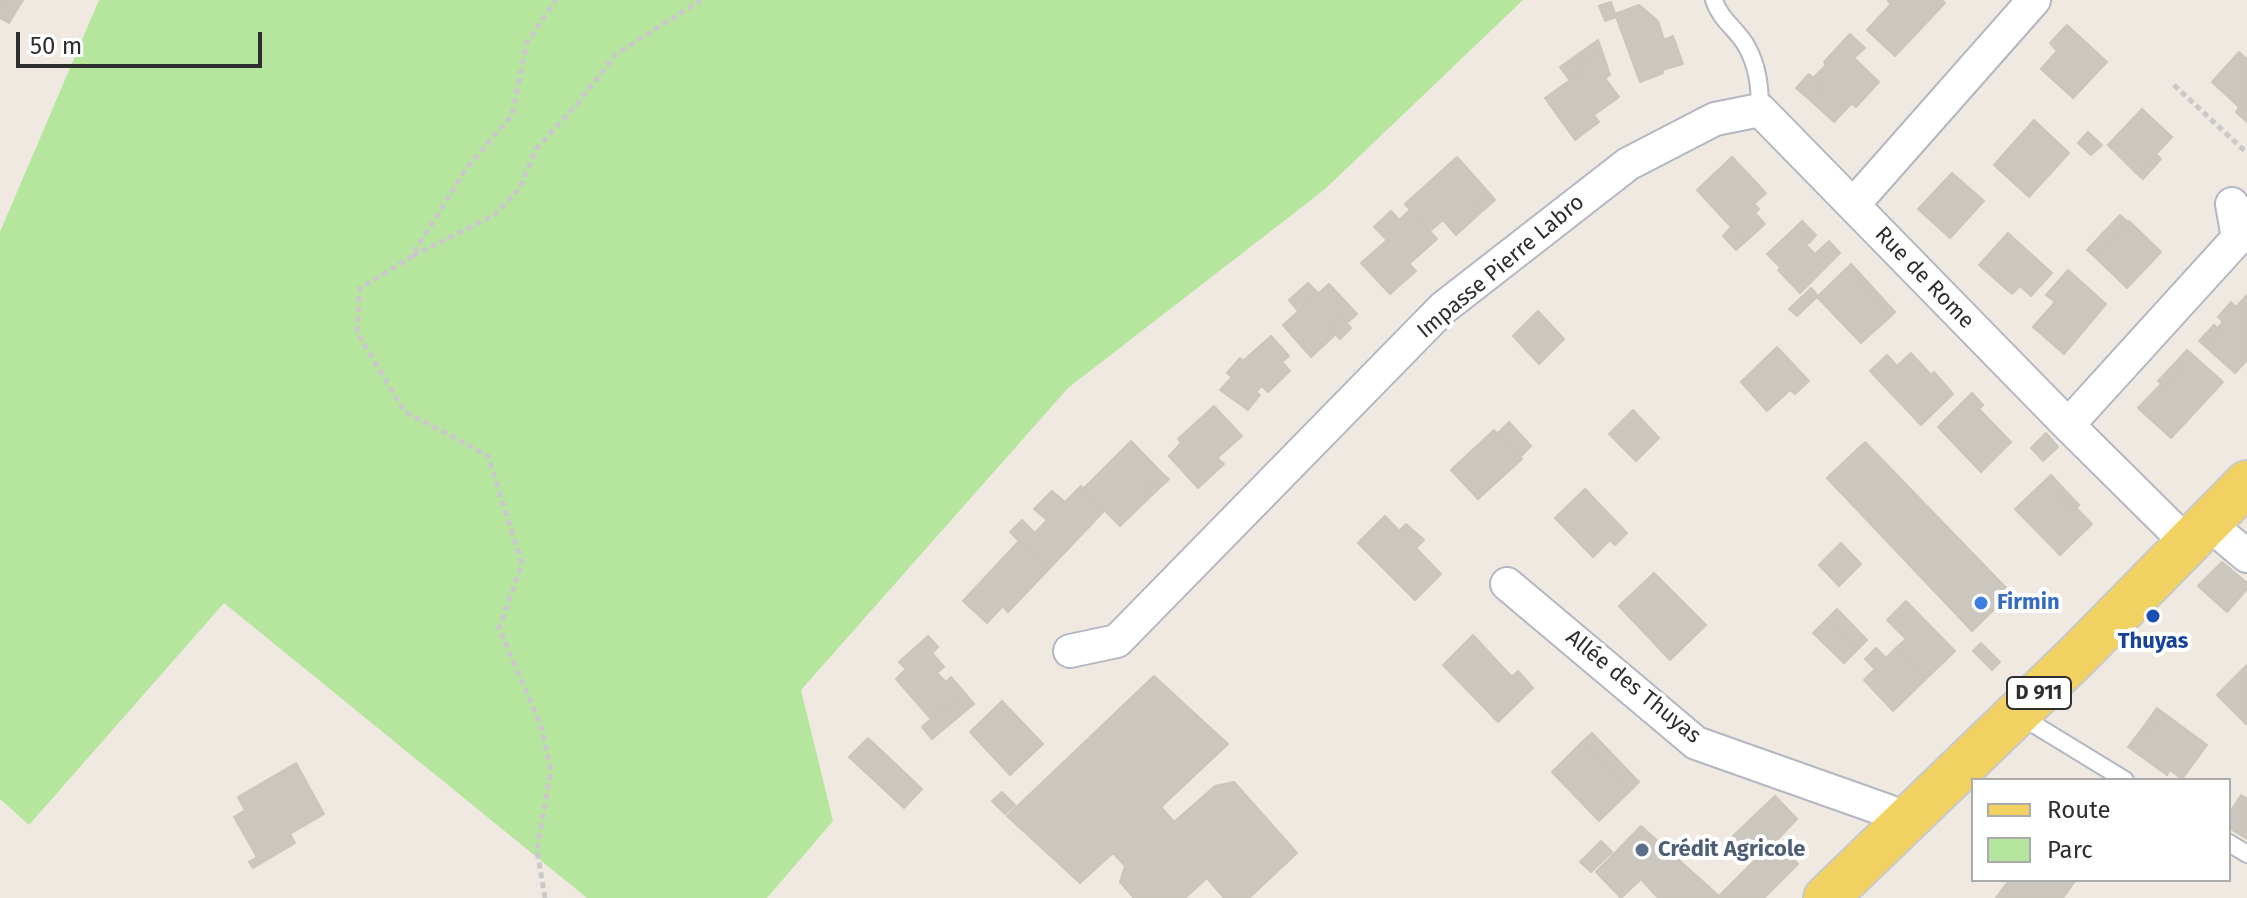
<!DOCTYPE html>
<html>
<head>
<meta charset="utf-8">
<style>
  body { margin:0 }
  #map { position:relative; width:2247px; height:898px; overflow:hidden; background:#efe9e1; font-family:"Fira Sans",sans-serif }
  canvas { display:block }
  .legend { position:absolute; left:1971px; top:778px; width:260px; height:104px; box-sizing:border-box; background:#fff; border:2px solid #ababab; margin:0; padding:10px 14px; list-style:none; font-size:24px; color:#2e2e2e }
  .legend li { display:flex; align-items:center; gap:16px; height:40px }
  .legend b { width:40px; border:2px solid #ababab }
  .scale { position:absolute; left:16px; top:32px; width:246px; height:36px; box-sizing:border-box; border:4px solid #2e2e2e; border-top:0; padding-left:10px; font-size:24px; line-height:28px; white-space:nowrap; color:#2e2e2e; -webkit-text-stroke:6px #fff; paint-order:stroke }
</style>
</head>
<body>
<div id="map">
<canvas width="2247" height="898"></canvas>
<ul class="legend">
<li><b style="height:10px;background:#f2d163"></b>Route</li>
<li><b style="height:22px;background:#b6e59e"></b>Parc</li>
</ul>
<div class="scale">50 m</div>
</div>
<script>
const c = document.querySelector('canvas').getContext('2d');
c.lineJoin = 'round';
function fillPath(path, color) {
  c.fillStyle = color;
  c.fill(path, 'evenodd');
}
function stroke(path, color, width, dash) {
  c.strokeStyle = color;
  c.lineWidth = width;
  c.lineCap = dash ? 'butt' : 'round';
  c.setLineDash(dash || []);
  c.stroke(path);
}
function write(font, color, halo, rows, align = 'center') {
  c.font = font + ' "Fira Sans",sans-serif';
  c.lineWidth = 8;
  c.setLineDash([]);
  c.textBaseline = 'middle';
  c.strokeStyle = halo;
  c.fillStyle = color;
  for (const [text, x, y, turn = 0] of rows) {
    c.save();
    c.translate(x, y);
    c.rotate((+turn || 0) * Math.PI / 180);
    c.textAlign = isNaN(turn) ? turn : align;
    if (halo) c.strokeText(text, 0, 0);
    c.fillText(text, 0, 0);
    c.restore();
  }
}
const green = new Path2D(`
  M99,0H1523L1324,190L1068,388L801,690L833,821L767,898H587L224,603L29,825L0,799V232Z`);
const building = new Path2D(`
  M0,0H23L9,23L0,18Z
  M1890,0H1942L1945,3L1895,56L1867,30L1891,4L1888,1Z
  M1611,2L1616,17L1605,21L1599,6Z
  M1639,5L1658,21L1664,40L1673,36L1683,64L1662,70L1663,73L1640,82L1615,14Z
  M2067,25L2107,62L2073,98L2041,69L2057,51L2050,43Z
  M1850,34L1865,48L1854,58L1879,82L1856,107L1852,103L1834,122L1810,100L1822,86L1813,78L1826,65L1824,62Z
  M1598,40L1601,48L1579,63L1584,70L1570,81L1560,67Z
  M1601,48L1610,75L1605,78L1619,97L1594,115L1599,122L1575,140L1545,98L1584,70L1579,63Z
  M2239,52L2247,59V122L2236,112L2239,107L2212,82Z
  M1809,74L1822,86L1810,100L1796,88Z
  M2142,109L2172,137L2137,174L2108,145Z
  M2034,120L2069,153L2029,197L1994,165Z
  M2088,132L2102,145L2091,155L2078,143Z
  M2156,154L2161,159L2143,179L2137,174Z
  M1457,157L1490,194L1473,209L1478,215L1456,235L1443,220L1430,231L1405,204Z
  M1732,157L1766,193L1754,204L1759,209L1755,213L1765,224L1745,242L1697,190Z
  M1952,173L1984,201L1950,238L1918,209Z
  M1490,194L1495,200L1478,215L1473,209Z
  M1410,210L1437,239L1409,264L1416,271L1390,294L1361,263L1387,240L1374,227L1391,211L1399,220Z
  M2120,215L2128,222L2096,258L2087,250Z
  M1802,221L1816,235L1810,242L1795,228Z
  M2129,221L2161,252L2127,288L2096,258Z
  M1731,227L1745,242L1736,250L1723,236Z
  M1795,228L1810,242L1806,245L1815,254L1829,241L1840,253L1800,293L1778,270L1781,268L1767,254Z
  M2008,233L2052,273L2031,296L2020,286L2012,294L1979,265Z
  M1851,264L1863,277L1858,282L1891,316L1861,343L1817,297Z
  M2068,270L2106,304L2064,354L2033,327L2055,302L2046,295Z
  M1863,277L1895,312L1891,316L1858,282Z
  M1308,283L1318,293L1298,311L1289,300Z
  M1329,284L1357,314L1347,323L1341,317L1329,327L1335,335L1311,357L1283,325Z
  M1811,288L1818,296L1797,316L1789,309Z
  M2247,295V360L2235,373L2207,348L2222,332L2218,328L2223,322L2218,317L2231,302L2236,307Z
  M1538,311L1564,339L1539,364L1513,336Z
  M1341,317L1351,328L1340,339L1329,327Z
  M2214,325L2222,332L2207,348L2199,341Z
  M1271,336L1289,356L1282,362L1290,371L1268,392L1262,386L1256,392L1260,395L1248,410L1220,390L1232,377L1227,373L1240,358L1243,361Z
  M1777,347L1809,381L1795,394L1790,390L1767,411L1741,382Z
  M2187,350L2223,382L2171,438L2138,408L2161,384L2164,386L2182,366L2177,361Z
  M1911,353L1931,375L1934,372L1953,394L1921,425L1870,371L1887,355L1897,366Z
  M2177,361L2182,366L2164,386L2158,381Z
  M1972,393L1983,405L1979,409L2011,442L1981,472L1938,427Z
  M1214,406L1242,436L1217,458L1224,464L1198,488L1169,456L1181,443L1178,439Z
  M1633,410L1659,438L1636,461L1609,434Z
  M1509,422L1531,446L1520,457L1498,433Z
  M1494,430L1522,459L1478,499L1451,470Z
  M2046,433L2058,447L2043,461L2031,448Z
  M1131,441L1163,474L1144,491L1150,497L1120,526L1083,489Z
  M1865,442L2011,593L1972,631L1827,478Z
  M1163,474L1169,479L1150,497L1144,491Z
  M2051,475L2064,489L2058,495L2073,511L2076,508L2092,524L2060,555L2015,509Z
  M1081,486L1104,511L1048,570L1010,532L1022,520L1035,533L1047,520L1034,509L1052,491L1065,502Z
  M1585,489L1627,533L1615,545L1610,540L1593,557L1555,518Z
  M2064,489L2079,505L2073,511L2058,495Z
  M1385,516L1441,574L1415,600L1358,543Z
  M1406,524L1424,540L1416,548L1399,531Z
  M1019,541L1048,570L1008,612L1003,606L987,623L963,601Z
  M1841,543L1861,564L1839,586L1819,565Z
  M2222,562L2247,583V589L2227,612L2198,586Z
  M1654,573L1706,625L1670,660L1619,606Z
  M1906,601L1955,651L1926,679L1896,648L1906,639L1887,620Z
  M1837,609L1867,640L1858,649L1827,619Z
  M1827,619L1858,649L1844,663L1813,633Z
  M1473,635L1512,677L1518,671L1533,688L1498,722L1443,665Z
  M928,636L938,647L932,653L944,667L937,673L946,682L951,677L963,691L931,719L896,679L906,669L899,662Z
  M1981,643L2000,662L1992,670L1973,651Z
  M1876,648L1886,658L1896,648L1926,679L1893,711L1864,680L1875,669L1865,659Z
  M2247,665V723L2246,724L2217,695Z
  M1154,676L1228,744L1161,807L1174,822L1215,786L1234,782L1297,853L1249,898H1224L1207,878L1185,898H1134L1120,882L1125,866L1113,853L1080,883L1007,816Z
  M963,691L974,704L932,739L922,727Z
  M1002,701L1043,744L1010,775L970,732Z
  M2157,708L2165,714L2149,736L2141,730Z
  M2165,714L2207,745L2182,779L2170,770L2167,775L2128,747L2141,730L2149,736Z
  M1592,733L1639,782L1631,790L1584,740Z
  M868,738L922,789L904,808L849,757Z
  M1584,740L1631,790L1599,821L1552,772Z
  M296,763L324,814L290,834L295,843L253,868L249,862L257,857L234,817L245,810L238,797Z
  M1002,792L1015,805L1005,814L992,801Z
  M2241,795L2247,799V839L2229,828V814Z
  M1775,796L1797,819L1776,841L1798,864L1764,898H1658L1641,879L1621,898L1596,872L1641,826L1719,896L1755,860L1733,836Z
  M1601,841L1612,852L1591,872L1580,862Z
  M2009,880H2073L2075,881L2063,898H1996Z`);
const path = new Path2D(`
  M2174,85L2247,153
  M413,256L494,215L520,188L536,149L577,104L616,54L701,0
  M545,898L537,850L551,770L541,726L499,628L522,564L488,456L404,411L357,332L360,288L411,257L466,169L512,115L527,42L556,0`);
const service = new Path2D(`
  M1714,0C1720,20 1738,30 1747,47C1758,67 1760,88 1760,110
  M2017,714L2125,780
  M2229,843L2247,854`);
const minor = new Path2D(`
  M2034,0L1853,205L2068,425L2188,544
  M2068,425L2238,238L2232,204
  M2209,524L2247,556
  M1507,584L1696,743L1888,811L1902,824
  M1070,651L1117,641L1443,308L1628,164L1715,119L1760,110L1853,205`);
const primary = new Path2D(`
  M1826,898L2079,654L2247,483`);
const markers = [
  [1981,603,8,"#3f7fe0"],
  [2153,616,8,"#1a4fb4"],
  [1642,850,8,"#5c6f8a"]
];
const shields = [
  [2039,693,64]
];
const shieldNames = [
  ["D 911",2039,693]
];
const streetNames = [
  ["Impasse Pierre Labro",1501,267,-40],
  ["Rue de Rome",1924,278,46],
  ["Allée des Thuyas",1633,687,39]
];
const shopNames = [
  ["Firmin",1997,603]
];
const transitNames = [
  ["Thuyas",2153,642]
];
const serviceNames = [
  ["Crédit Agricole",1658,850]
];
fillPath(green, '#b6e59e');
fillPath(building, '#cbc7bf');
stroke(building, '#cbc5ba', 2);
stroke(service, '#b4b7c1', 20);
stroke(minor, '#b4b7c1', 36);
stroke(primary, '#c9c9c9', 48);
stroke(path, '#c9c9c9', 5, [6, 4]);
stroke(service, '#fff', 16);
stroke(minor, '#fff', 32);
stroke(primary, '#f2d163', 44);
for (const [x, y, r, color] of markers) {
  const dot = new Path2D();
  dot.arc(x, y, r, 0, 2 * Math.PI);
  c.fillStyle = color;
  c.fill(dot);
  stroke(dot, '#fff', 3);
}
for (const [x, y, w] of shields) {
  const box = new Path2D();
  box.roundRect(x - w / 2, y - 16, w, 32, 6);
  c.fillStyle = '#fff';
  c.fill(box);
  stroke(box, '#2e2e2e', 2);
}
write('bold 20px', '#2e2e2e', null, shieldNames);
write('22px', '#2e2e2e', '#fff', streetNames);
write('bold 22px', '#366cbe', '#fff', shopNames, 'left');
write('bold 22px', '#164399', '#fff', transitNames);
write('bold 22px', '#4e5e75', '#fff', serviceNames, 'left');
</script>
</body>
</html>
